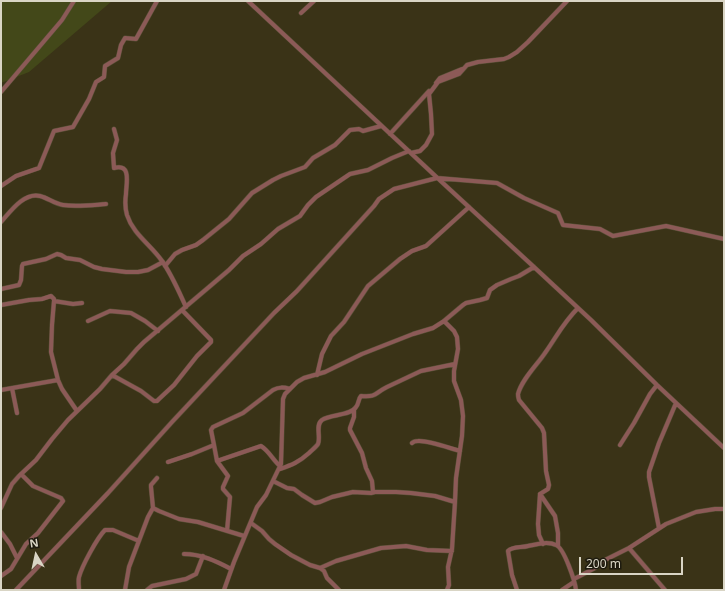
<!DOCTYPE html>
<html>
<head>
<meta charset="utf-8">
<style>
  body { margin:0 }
  #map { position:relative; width:725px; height:591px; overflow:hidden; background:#3a3317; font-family:"Noto Sans",sans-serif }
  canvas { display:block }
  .frame { position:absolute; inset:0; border:2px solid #d9d5c5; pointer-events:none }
  .north { position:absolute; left:16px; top:535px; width:40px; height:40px; -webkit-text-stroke:3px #1e1b0f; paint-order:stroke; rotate:351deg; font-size:11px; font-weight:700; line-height:16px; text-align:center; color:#d9d5c5 }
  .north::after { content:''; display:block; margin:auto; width:14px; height:18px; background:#d9d5c5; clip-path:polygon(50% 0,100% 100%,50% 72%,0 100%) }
  .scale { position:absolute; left:579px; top:557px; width:104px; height:18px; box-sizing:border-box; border:2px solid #d9d5c5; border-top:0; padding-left:5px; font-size:12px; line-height:14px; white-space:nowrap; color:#d9d5c5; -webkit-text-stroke:3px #1e1b0f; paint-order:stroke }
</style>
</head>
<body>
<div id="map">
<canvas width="725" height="591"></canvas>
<div class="frame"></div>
<div class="north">N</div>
<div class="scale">200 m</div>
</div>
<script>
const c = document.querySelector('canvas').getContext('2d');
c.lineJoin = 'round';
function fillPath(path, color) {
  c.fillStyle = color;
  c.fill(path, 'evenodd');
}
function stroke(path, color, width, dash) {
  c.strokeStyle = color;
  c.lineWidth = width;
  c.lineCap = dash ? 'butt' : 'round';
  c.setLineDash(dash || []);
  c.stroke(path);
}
const green = new Path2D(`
  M1,1H112L29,72L1,83Z`);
const street = new Path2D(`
  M248,1L445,185L534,267L591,320L657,385L724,448
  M301,13L314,1
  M436,83L440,78L462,69
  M1,92L62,20L74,1
  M114,129L117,140L113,153L114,168C132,163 126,184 126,194C125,201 125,208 127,215C133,234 151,245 162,261C172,275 179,292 186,307
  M390,134L429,91
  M411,153L420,151L426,145L432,134L431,114L429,94L438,82L459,74L467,65L478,62L504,59L509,57L517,52L528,42L567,1
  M1,186L16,176L39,168L54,131L73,127L89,99L96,82L104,77L105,66L118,58L121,45L125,38L136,39L157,1
  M1,222C10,212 24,192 40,196C48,198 55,204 63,205C77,207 92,205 106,204
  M165,266L175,254L182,250L196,245L203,240L229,219L252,193L273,180L281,176L305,167L313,158L335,145L350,130L359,129L363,131L381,126
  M1,289L19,285L21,280L22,266L23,264L46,259L57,254L61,255L66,258L80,260L94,267L102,269L126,272H138L148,270L163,262
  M54,301L52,325L51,352L58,380L62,389L77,411
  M1,305L29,300L42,299L51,296L54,299V301L73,304L82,303
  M88,321L110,311L131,313L145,321L158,331
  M444,321L454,331L457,337L458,349L454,371V381L461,400L463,416L462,436L456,478L455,502L452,549L448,567L449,585L447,590
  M112,375L141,391L154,401H157L159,399L174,385L197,356L211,342V340L182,310
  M317,375L322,354L331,336L344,322L368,286L400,259L412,251L426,246L469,207
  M12,388L17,413
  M1,390L58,380
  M354,409V417L350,428V430L362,453L366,468L372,481L373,492
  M412,443C414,441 415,441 418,441C428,440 449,448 460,451
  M214,445L217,461L228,476L223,487V489L230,497L227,531
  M620,445L634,423L650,394L657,385
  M217,461L261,446C269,451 273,460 280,466
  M168,462L192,454L214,445L211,430L213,427L243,413L273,390C279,387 283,387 290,389
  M280,469C292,465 299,462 309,453C312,450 316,447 318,444C321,437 315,425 322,420C330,414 351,416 356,407C359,404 358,399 361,396C378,397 373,394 387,387L421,371L455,364
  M273,481L287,488L294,489L302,495L315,503L320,502L332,497L353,492L371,493L375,492H396L411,493L435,496L455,502
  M540,494L548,489L549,485L546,471L544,433L542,428L519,400C518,397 518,397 518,394C522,379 537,365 545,353C557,336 563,323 578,308
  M540,494L555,516L558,533V546
  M540,494L538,524L539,535L543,544
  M1,508L12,484L19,476L36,460L52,439L68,420L100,389L112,375L124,364L137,349L144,342L209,287L229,270L243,256L261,244L278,229L300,216L308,205L316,197L350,174L368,170L392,158L409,151
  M153,508L159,511L179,519L198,522L244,536
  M251,523L262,531L269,539L275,544L291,555L310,565L320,568L324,571L327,578L339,590
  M659,528L649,477V472L659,443L676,403
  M1,532L10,544L17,558
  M629,548L665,590
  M184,554C201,554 216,561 231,569
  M320,568L336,561L381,548L406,546L427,550L452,551
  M1,576L11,569L26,544L38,533L63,501L61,498L33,486L21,474
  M574,579L595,568L603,561L629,548L666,524L696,512L715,509H724
  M16,590L108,493L172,422L274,313L297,291L374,206L379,199L394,189L437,178L497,183L524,198L558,213L563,225L600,229L613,236L666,226L724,239
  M79,590C79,586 78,581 79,577C82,566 97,538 105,530H113L139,541
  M125,590L129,567L148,517L153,508L151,487V485L157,478
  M147,590L152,586L186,579L196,574L203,556
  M224,590L234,562L257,507L266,495L281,464L283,399L285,394L297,382L304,378L325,372L362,354L413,334L433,328L444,321L463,305L466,303L480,300L487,298L490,290L497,285L511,279L519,276L534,267
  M517,590L512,575L508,551C513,546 521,548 528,546C537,544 548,541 556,545C564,548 575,581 576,590
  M562,590L574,582`);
fillPath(green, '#434819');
stroke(street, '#575036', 5);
stroke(street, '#8c5a57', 4);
</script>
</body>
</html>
